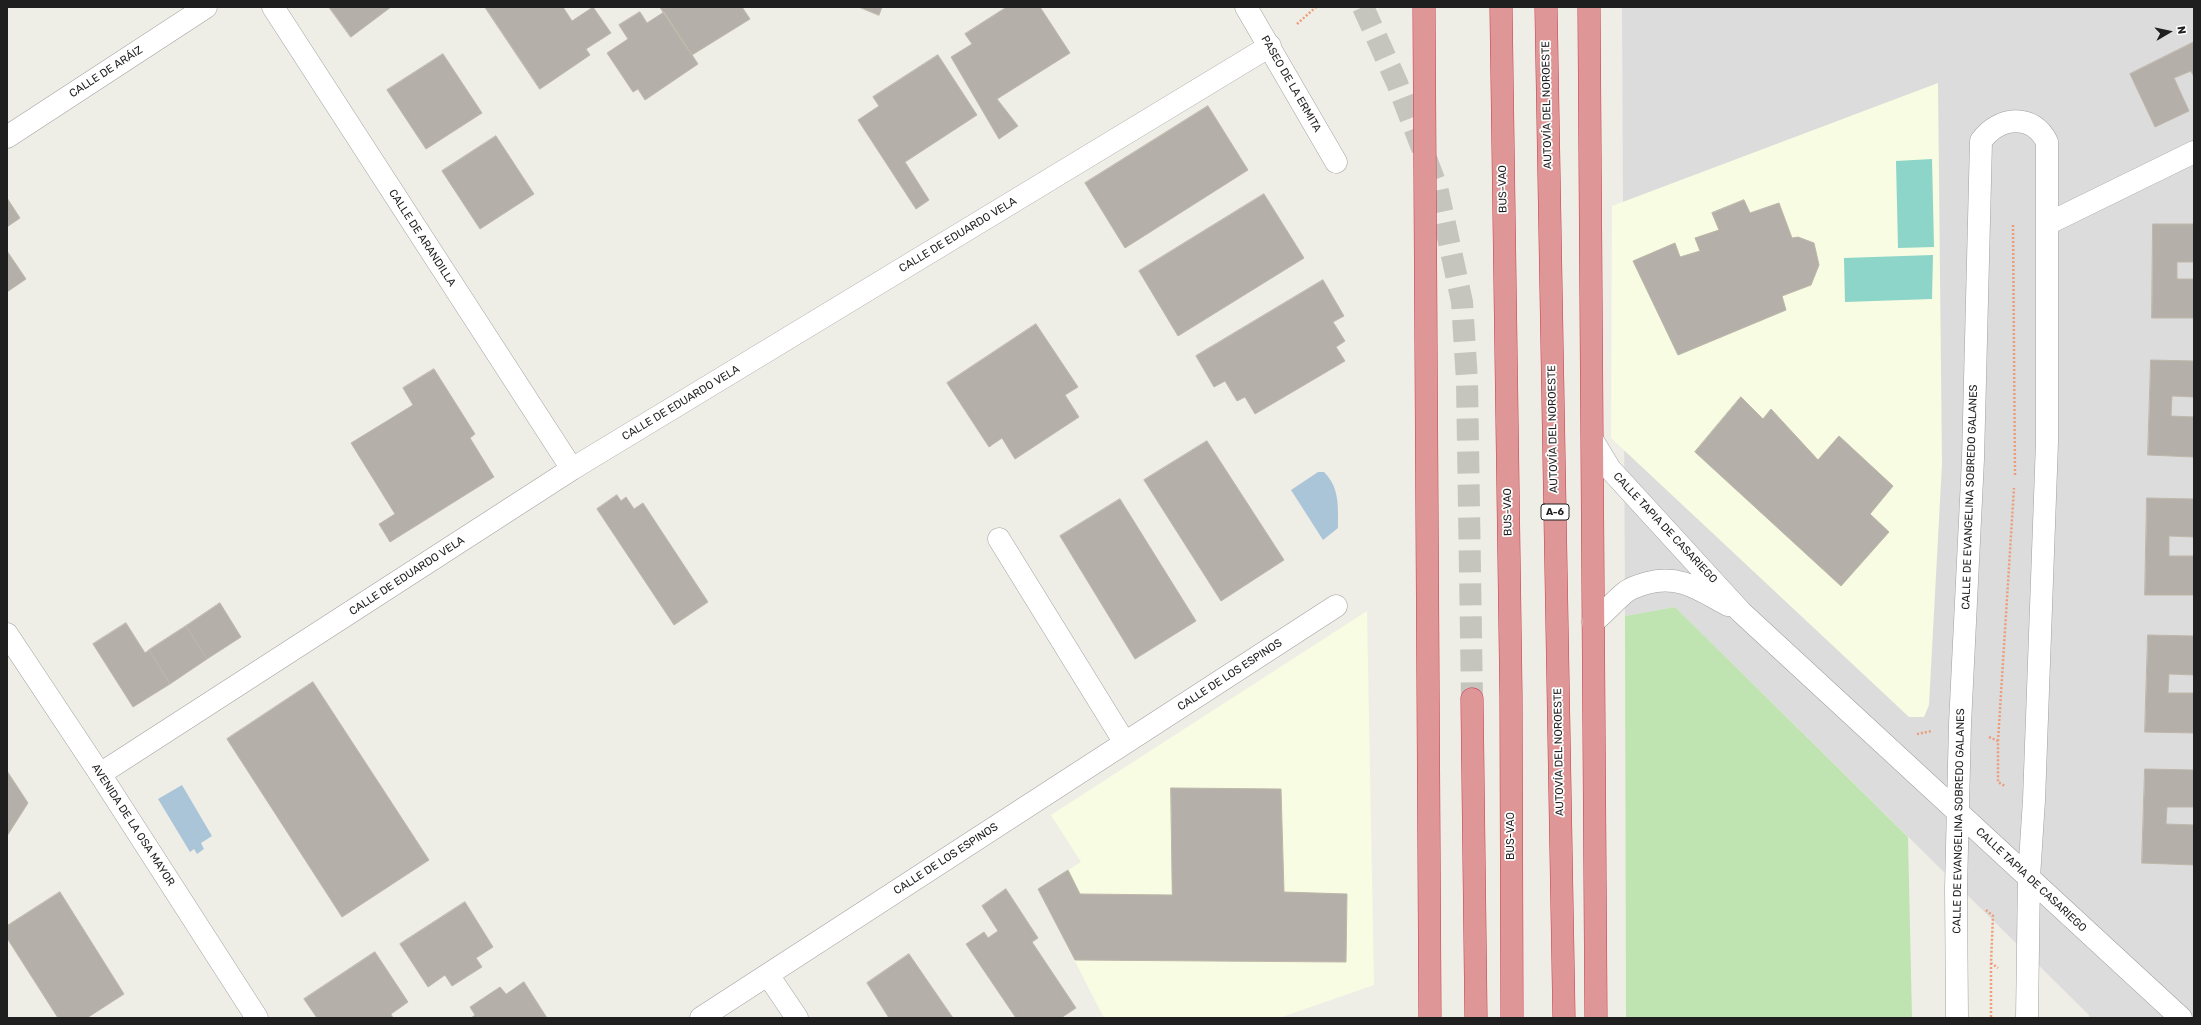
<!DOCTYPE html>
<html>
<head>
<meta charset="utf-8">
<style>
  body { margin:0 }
  #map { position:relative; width:2201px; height:1025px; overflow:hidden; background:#efeee6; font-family:Rubik,sans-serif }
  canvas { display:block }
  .frame { position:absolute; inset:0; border:8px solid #1f1f1f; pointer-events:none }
  .north { position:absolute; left:2149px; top:12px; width:40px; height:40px; -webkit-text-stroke:3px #fff; paint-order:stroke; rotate:81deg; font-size:11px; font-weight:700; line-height:16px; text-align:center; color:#1f1f1f }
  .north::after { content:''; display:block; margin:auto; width:14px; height:18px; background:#1f1f1f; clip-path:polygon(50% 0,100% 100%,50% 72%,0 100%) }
</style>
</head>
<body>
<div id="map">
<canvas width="2201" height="1025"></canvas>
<div class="frame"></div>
<div class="north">N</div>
</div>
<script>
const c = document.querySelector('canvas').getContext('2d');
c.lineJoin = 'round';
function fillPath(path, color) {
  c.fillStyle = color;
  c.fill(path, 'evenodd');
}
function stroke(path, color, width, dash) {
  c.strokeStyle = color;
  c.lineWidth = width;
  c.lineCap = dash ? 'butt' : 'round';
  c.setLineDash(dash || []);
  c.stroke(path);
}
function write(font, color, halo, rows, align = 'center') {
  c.font = font + ' Rubik,sans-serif';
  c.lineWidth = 3.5;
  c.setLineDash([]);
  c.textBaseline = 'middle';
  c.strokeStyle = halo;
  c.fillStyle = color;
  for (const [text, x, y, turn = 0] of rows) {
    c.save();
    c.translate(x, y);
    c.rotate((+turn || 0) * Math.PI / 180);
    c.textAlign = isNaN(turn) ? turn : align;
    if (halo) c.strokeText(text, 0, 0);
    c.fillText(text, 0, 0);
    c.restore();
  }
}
const residential = new Path2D(`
  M1622,7H2194V1018H2089V1015L1675,607L1625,616Z`);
const education = new Path2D(`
  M1938,83L1942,464L1929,705L1924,717H1909L1611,438L1612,206ZM1744,200L1750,213L1792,238L1798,237L1814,243L1819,265L1810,285L1782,296L1786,310L1678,355L1633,261L1675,244L1680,257L1700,251L1695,238L1719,230L1712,213ZM1741,397L1763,419L1771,410L1818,460L1839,436L1893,486L1870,514L1695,452Z
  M1367,611L1374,985L1279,1018H1104L1038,889L1081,862L1051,815Z`);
const grass = new Path2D(`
  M1675,607L1908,837L1912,1018H1626L1625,616Z`);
const pitch = new Path2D(`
  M1932,159L1934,247L1898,248L1896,161Z
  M1933,255L1932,299L1845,302L1844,258Z`);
const water = new Path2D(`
  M1318,472H1324C1340,488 1338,507 1338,528L1323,540L1291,490Z
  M182,785L212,836L201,843L204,849L197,854L194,849L190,852L158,799Z`);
const building = new Path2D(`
  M329,7H391L351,37Z
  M485,7H563L572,21L593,7L611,33L586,49L590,55L540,89Z
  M660,7H742L750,19L692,55Z
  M859,7H882L879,15Z
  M1007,7H1040L1070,53L997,99L1018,126L999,139L951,57L972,44L965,34Z
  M640,12L647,23L664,12L698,64L645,100L638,89L633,92L607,53L628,39L619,25Z
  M2194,42V77L2191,71L2174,78L2189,111L2155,127L2130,74Z
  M443,54L482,113L426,149L387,90Z
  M938,55L977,115L905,162L929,200L916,209L858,120L879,106L873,97Z
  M1208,106L1248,170L1125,248L1085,183Z
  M496,136L534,194L480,229L442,171Z
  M1264,194L1304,258L1178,336L1139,271Z
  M7,198L20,218L7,227Z
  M1744,200L1750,213L1779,203L1792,238L1798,237L1814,243L1819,265L1811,285L1782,296L1786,310L1678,355L1633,261L1675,243L1680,257L1700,251L1695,238L1719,230L1712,213Z
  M2153,224H2194V262H2177V279H2194V318H2152Z
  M7,251L26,279L7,292Z
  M1323,280L1344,316L1333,322L1345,341L1336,347L1345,361L1255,414L1245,397L1237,401L1225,381L1214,387L1196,356Z
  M1036,324L1078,387L1065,395L1079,417L1015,459L1002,438L989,447L947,383Z
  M2151,360L2194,361V397L2172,396L2171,416L2194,417V457L2148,455Z
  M434,369L475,434L470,438L494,477L390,542L379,524L395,514L351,443L413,405L403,388Z
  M1741,397L1763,419L1771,409L1818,460L1839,436L1893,486L1870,514L1889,532L1841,586L1695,452Z
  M1207,441L1284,560L1221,601L1144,480Z
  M617,495L621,501L626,497L634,509L643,503L708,602L674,625L597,509Z
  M2147,498L2194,499V537L2169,536V556H2194V595H2145Z
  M1120,499L1196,621L1135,659L1060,536Z
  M220,603L241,637L207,659L186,626Z
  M126,623L145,653L149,650L170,684L133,707L93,644Z
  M186,626L207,659L170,684L149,650Z
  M2148,635L2194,636V675L2169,674L2168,693H2194V733L2145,732Z
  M313,682L429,860L342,917L227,739Z
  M2145,769L2194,770V807H2167L2166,824L2194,825V865L2142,863Z
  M7,771L28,803L7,836Z
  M1171,788L1281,789L1284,892L1347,894L1346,962L1075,960L1038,889L1068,870L1080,894L1172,895Z
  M1006,889L1038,938L1032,942L1076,1008L1061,1018H1016L966,944L984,932L988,938L998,931L982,906Z
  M60,892L124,994L87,1018H58L7,938V926Z
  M465,902L493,947L476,958L482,967L452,986L445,975L428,987L400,944Z
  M375,952L408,1002L391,1014L393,1018H317L304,999Z
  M909,954L953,1018H889L867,983Z
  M524,982L547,1018H471L475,1015L470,1007L500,987L506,994Z`);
const motorwayTunnel = new Path2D(`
  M1363,7L1397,83L1437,187L1462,302L1467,381L1472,699`);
const path = new Path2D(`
  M1297,24L1316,7
  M2013,225L2015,475
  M1917,734L1932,731
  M1989,737L1998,741V782L2005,786
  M1998,741L2014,488
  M1986,910L1993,916L1991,963L1998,968
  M1991,963V1018`);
const minor = new Path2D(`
  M273,7L572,469
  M1246,7L1336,162
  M7,137L206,7
  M2047,224L2194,152
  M1593,441L1610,469L1741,612L2181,1018
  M999,539L1125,743
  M1593,622C1605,613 1615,600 1627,591C1633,587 1640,585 1647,583C1679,574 1700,590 1728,605
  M100,774L572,469L1270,46
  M768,975L797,1018
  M701,1018L1336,606
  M1957,1018L1956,888L1960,724L1973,459L1981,141C1999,116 2033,113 2047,142V442L2034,800L2029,877L2027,1018`);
const tertiary = new Path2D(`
  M7,634L100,774L257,1018`);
const motorway = new Path2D(`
  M1424,7L1430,1018
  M1501,7L1511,696L1512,1018
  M1546,7L1564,1018
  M1589,7L1596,1018
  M1472,699L1476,1018`);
const shields = [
  [1555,512,28]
];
const shieldNames = [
  ["A-6",1555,512]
];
const streetNames = [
  ["CALLE DE ARÁIZ",106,72,-33],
  ["PASEO DE LA ERMITA",1291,84,60],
  ["AUTOVÍA DEL NOROESTE",1547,105,-91],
  ["BUS-VAO",1503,189,-91],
  ["CALLE DE EDUARDO VELA",958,235,-31],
  ["CALLE DE ARANDILLA",422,238,57],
  ["CALLE DE EDUARDO VELA",681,403,-31],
  ["AUTOVÍA DEL NOROESTE",1553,429,-91],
  ["CALLE DE EVANGELINA SOBREDO GALANES",1970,497,-88],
  ["BUS-VAO",1508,512,-91],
  ["CALLE TAPIA DE CASARIEGO",1665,528,47],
  ["CALLE DE EDUARDO VELA",407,576,-33],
  ["CALLE DE LOS ESPINOS",1230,675,-33],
  ["AUTOVÍA DEL NOROESTE",1559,752,-91],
  ["CALLE DE EVANGELINA SOBREDO GALANES",1959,821,-89],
  ["AVENIDA DE LA OSA MAYOR",133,825,57],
  ["BUS-VAO",1511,836,-90],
  ["CALLE DE LOS ESPINOS",946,859,-33],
  ["CALLE TAPIA DE CASARIEGO",2031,880,43]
];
fillPath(residential, '#dddcdc');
fillPath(education, '#f7fce2');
fillPath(grass, '#c0e3b2');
fillPath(pitch, '#8dd5c8');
fillPath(water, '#abc5d8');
fillPath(building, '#b4b0a9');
stroke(building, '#bfb7aa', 1);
stroke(motorwayTunnel, '#c5c5be', 22, [22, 11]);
stroke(minor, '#a0a0a0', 23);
stroke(tertiary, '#a0a0a0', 23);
stroke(motorway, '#c8384c', 23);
stroke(path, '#eb9d7b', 2.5, [2, 2]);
stroke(minor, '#fff', 22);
stroke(tertiary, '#fff', 22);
stroke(motorway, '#de9796', 22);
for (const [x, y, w] of shields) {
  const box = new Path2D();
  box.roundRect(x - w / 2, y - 8, w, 16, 3);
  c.fillStyle = '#fff';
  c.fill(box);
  stroke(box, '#1f1f1f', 1);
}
write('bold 10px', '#1f1f1f', null, shieldNames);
write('11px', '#1f1f1f', '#fff', streetNames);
</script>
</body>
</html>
